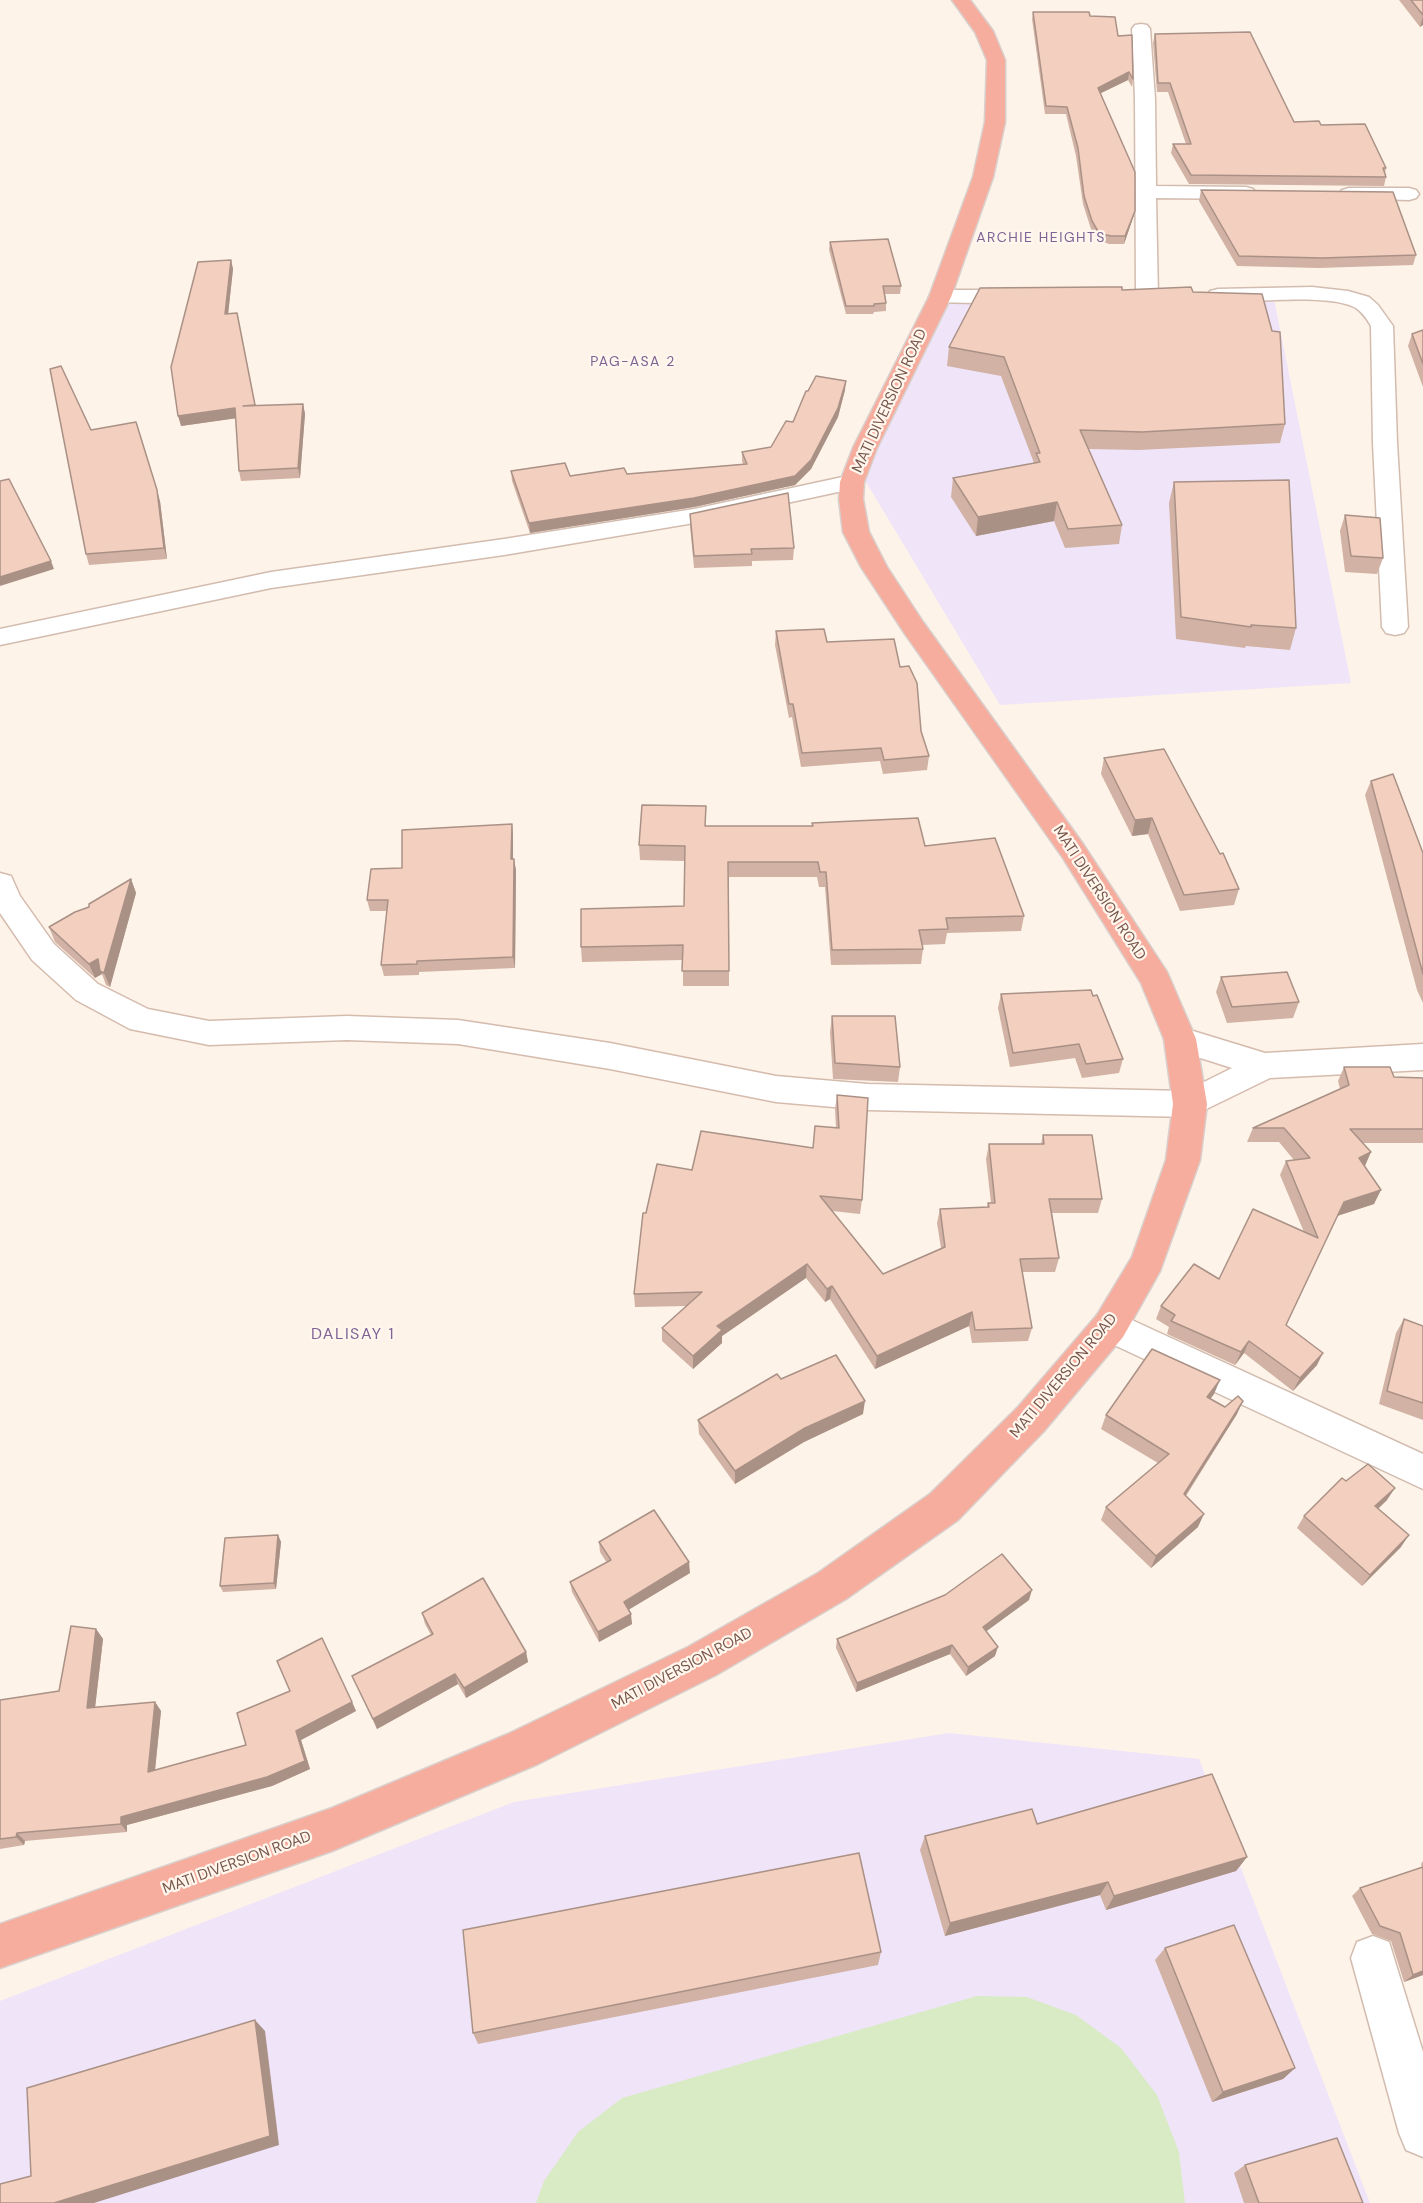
<!DOCTYPE html>
<html>
<head>
<meta charset="utf-8">
<style>
  body { margin:0 }
  canvas { display:block; background:#fdf3e8 }
</style>
</head>
<body>
<canvas width="1423" height="2203"></canvas>
<script>
const c = document.querySelector('canvas').getContext('2d');
c.lineJoin = 'round';
function fillPath(path, color) {
  c.fillStyle = color;
  c.fill(path, 'evenodd');
}
function stroke(path, color, width, dash) {
  c.strokeStyle = color;
  c.lineWidth = width;
  c.lineCap = dash ? 'butt' : 'round';
  c.setLineDash(dash || []);
  c.stroke(path);
}
function write(font, color, halo, rows, align = 'center') {
  c.font = font + ' "DM Sans",sans-serif';
  c.lineWidth = 4.5;
  c.setLineDash([]);
  c.textBaseline = 'middle';
  c.strokeStyle = halo;
  c.fillStyle = color;
  for (const [text, x, y, turn = 0] of rows) {
    c.save();
    c.translate(x, y);
    c.rotate((+turn || 0) * Math.PI / 180);
    c.textAlign = isNaN(turn) ? turn : align;
    if (halo) c.strokeText(text, 0, 0);
    c.fillText(text, 0, 0);
    c.restore();
  }
}
const education = new Path2D(`
  M949,295L1274,299L1351,683L1000,705L863,477L919,364Z
  M949,1733L1199,1759L1370,2203H0V2001L514,1802Z`);
const green = new Path2D(`
  M977,1996L1027,1997L1076,2015L1121,2048L1157,2095L1179,2152L1185,2203H536L544,2181L578,2132L622,2098Z`);
const street = new Path2D(`
  M1141,24L1147,25L1150,29L1155,99L1156,186L1246,187L1253,189L1256,193L1253,197L1246,199L1156,198L1158,297L1155,302L1147,304L1139,302L1136,297L1135,99L1132,29L1135,25Z
  M1349,188H1409L1416,190L1419,194L1416,198L1409,200L1342,198L1339,194L1342,190Z
  M1312,287L1348,291L1369,297L1378,305L1393,326L1397,443L1408,627L1404,633L1395,635L1386,633L1382,627L1373,443L1371,326C1367,319 1363,313 1356,308C1331,293 1249,302 1218,303L1210,301L1207,296L1210,291L1218,289Z
  M940,290H1019L1027,292L1030,297L1027,302L1019,304L932,302L929,297L932,292Z
  M852,475L861,477L864,482L861,487L694,523L504,555L271,588L0,645V629L271,572L504,539L694,509Z
  M1110,1310L1423,1454V1489L1097,1337L1092,1326L1097,1315Z
  M1373,1936L1389,1942L1423,2052V2157L1406,2150L1399,2133L1351,1958L1357,1942Z`);
const secondary = new Path2D(`
  M0,873L11,876L20,896L54,944L98,984L148,1009L209,1021L347,1016L458,1020L610,1043L776,1076L868,1084L1186,1091L1232,1068L1169,1048L1164,1039L1169,1030L1180,1027L1265,1053L1423,1044V1070L1270,1078L1190,1117L868,1110L776,1102L610,1069L458,1044L347,1040L209,1045L130,1029L76,1000L32,960L0,913Z`);
const highway = new Path2D(`
  M952,0H970L993,31L1005,60V122L993,177L951,297L877,448L864,482L863,499L869,532L887,567L923,622L1083,844L1167,972L1196,1039L1207,1104L1200,1160L1160,1271L1123,1337L1044,1431L958,1520L846,1599L716,1675L538,1764L332,1851L0,1968V1924L332,1808L508,1734L688,1647L818,1573L930,1494L1018,1407L1097,1315L1132,1257L1166,1160L1173,1104L1164,1039L1141,983L1063,858L905,634L861,567L843,532L839,499L840,482L853,448L929,297L973,177L985,122L987,60L975,32Z`);
const wall = new Path2D(`
  M1399,0H1423V25L1420,27Z
  M1033,12L1090,16L1118,36L1133,79L1132,87L1128,80L1101,93L1135,211L1133,218L1124,244H1109L1098,240L1091,229L1083,204L1076,156L1066,114H1045L1032,19Z
  M1155,34L1294,122L1321,125L1386,168L1385,173L1386,177L1384,186L1189,184L1171,153L1173,144H1186L1168,92H1157L1153,43Z
  M1201,190L1416,255L1413,265L1319,268L1237,266L1199,201Z
  M830,242L901,286L900,294H885L886,303V311L874,312L873,314H846L829,250Z
  M231,260L233,269L228,314L255,406L303,404L305,414L300,478L241,481L239,471L236,418L181,426Z
  M1122,290L1193,292L1285,424L1280,443L1139,450L1089,449L1122,525L1119,544L1065,548L1054,521L976,536L951,497L953,478L1034,463L1001,376L947,366L949,347Z
  M1423,330V387L1408,346L1412,334Z
  M845,390L838,417L811,469L795,485L694,507L530,533L512,481L511,471L570,476L627,474L743,464L742,461V452L771,447L793,422Z
  M1174,482L1296,628L1290,650L1246,646L1245,648L1176,639L1169,503Z
  M160,501L167,559L89,565L86,554Z
  M690,514L794,548L793,560L752,561V566L694,568L690,526Z
  M1345,515L1383,558L1377,574L1345,572L1340,531Z
  M776,631L827,642L900,667L929,756L927,770L883,774L880,761L801,767L792,717L789,718L775,645Z
  M1104,758L1220,854L1239,889L1234,905L1180,911L1148,834L1132,836L1101,774Z
  M1371,781L1423,853V1003L1417,990L1365,795Z
  M512,824L513,835V859L516,870L515,968L419,972V975L384,976L381,965L387,911H370L367,900L402,868Z
  M705,826L925,846L1024,916L1021,931L947,933L945,944L922,945L923,949L921,964L831,965L825,887H819L817,877H729V986H683V960L582,962L581,947L684,906V861L640,860L639,845Z
  M131,879L136,893L110,987L106,985L102,974L95,978L55,942L49,927L89,907Z
  M1221,977L1299,1002L1293,1018L1227,1023L1216,992Z
  M1001,994L1093,996L1123,1059L1119,1073L1082,1078L1075,1058L1010,1067L998,1008Z
  M832,1016L900,1067L898,1082L833,1079L830,1032Z
  M1344,1067L1394,1077L1423,1078V1143H1362L1364,1166L1374,1204L1337,1216L1286,1325L1317,1365L1293,1391L1244,1353L1235,1365L1167,1334L1169,1327L1156,1319L1161,1306L1219,1279L1304,1232L1280,1175L1286,1161L1294,1160L1279,1142H1247L1253,1128L1340,1089L1338,1081Z
  M837,1095L862,1200L860,1214L832,1211L883,1274L941,1248L937,1223L940,1209L987,1207L988,1203H991L986,1159L989,1144H1041L1043,1135L1102,1199L1098,1213H1052L1059,1258L1055,1272H1022L1032,1328L1028,1341L972,1343L969,1326L875,1369L830,1299L825,1302L806,1278L722,1336V1343L693,1369L662,1341V1328L687,1306L635,1307L634,1294L646,1213L692,1170L813,1148L836,1128L835,1109Z
  M1404,1319L1423,1326V1420L1379,1404L1396,1333Z
  M781,1379L863,1414L804,1442L735,1484L699,1434L698,1420Z
  M1214,1394L1210,1399L1237,1414L1186,1496L1198,1527L1151,1568L1101,1520L1106,1507L1158,1463L1101,1429L1106,1415Z
  M1346,1481L1387,1500L1378,1509L1401,1547L1362,1586L1297,1528L1304,1516Z
  M278,1535L281,1542L276,1589L223,1592L220,1586Z
  M599,1542L690,1573L629,1609L632,1624L599,1642L572,1592L570,1582L607,1563L600,1552Z
  M1029,1600L986,1631L995,1656L966,1676L950,1654L856,1692L836,1648L837,1639Z
  M422,1613L526,1652L528,1662L466,1698L458,1684L377,1729L352,1676L431,1635L425,1624Z
  M96,1629L103,1639L95,1707L155,1702L161,1711L155,1770L246,1745L352,1702L356,1711L301,1740L310,1769L272,1786L127,1825V1832L25,1841L24,1845L0,1849V1700L59,1691Z
  M1037,1824L1247,1857L1236,1871L1106,1910L1100,1895L945,1936L920,1850L925,1836Z
  M1423,1861V1975L1404,1982L1391,1941L1372,1934L1352,1896L1360,1888L1422,1868L1421,1864Z
  M1165,1948L1295,2068L1283,2079L1212,2102L1155,1960Z
  M881,1952L878,1965L478,2044L473,2033Z
  M1245,2165L1363,2203H1244L1234,2173Z`);
const shadedWall = new Path2D(`
  M1423,16V25L1420,27Z
  M1129,72L1128,80L1097,95L1098,88Z
  M1135,211L1133,218L1124,244L1125,236Z
  M231,260L233,269L227,324L225,314Z
  M846,381L845,390L838,417L811,469L795,485L694,507L530,533L529,523L694,498L838,408Z
  M303,404L305,414L300,478L298,468Z
  M235,408L238,418L181,426L178,416Z
  M157,490L160,501L167,559L164,548Z
  M1057,502L1054,521L976,536L978,517Z
  M51,561L54,569L0,586V577Z
  M1152,818L1148,834L1132,836L1135,820Z
  M512,824L513,835V870L511,859Z
  M514,859L516,870L515,968L513,957Z
  M131,879L136,893L110,987L104,973Z
  M98,959L102,974L95,978L89,964Z
  M1371,1152L1365,1166L1352,1172L1359,1158Z
  M1381,1190L1374,1204L1337,1216L1344,1202Z
  M807,1264L806,1278L722,1336V1343L693,1369V1356L717,1326Z
  M832,1286L830,1299L825,1302L827,1289Z
  M972,1312L969,1326L875,1369L877,1356Z
  M1249,1341L1244,1353L1235,1365L1241,1352Z
  M1323,1353L1317,1365L1293,1391L1300,1378Z
  M1220,1380L1214,1394L1202,1410L1207,1397Z
  M865,1401L863,1414L804,1442L735,1484V1471L805,1428Z
  M1243,1401L1237,1414L1178,1507L1184,1494Z
  M1395,1488L1387,1500L1368,1518L1375,1506Z
  M1204,1514L1198,1527L1151,1568L1156,1556Z
  M278,1535L281,1542L276,1589L274,1583Z
  M1409,1535L1401,1547L1362,1586L1370,1575Z
  M689,1562L690,1573L625,1612L624,1602Z
  M1032,1590L1029,1600L980,1636L983,1627Z
  M631,1614L632,1624L599,1642L598,1632Z
  M96,1629L103,1639L94,1717L87,1708Z
  M952,1645L950,1654L856,1692L857,1683Z
  M998,1647L995,1656L966,1676L968,1667Z
  M526,1652L528,1662L466,1698L464,1688Z
  M455,1674L458,1684L377,1729L373,1719Z
  M155,1702L161,1711L154,1780L148,1772Z
  M352,1702L356,1711L301,1740L310,1769L272,1786L127,1825V1832L121,1824V1817L296,1731Z
  M17,1833L25,1841L24,1845L16,1837Z
  M1247,1857L1236,1871L1106,1910L1114,1896Z
  M1108,1882L1100,1895L945,1936L950,1923Z
  M1423,1971V1975L1404,1982L1413,1975Z
  M255,2020L265,2031L279,2145L94,2203H54Z
  M1295,2068L1283,2079L1212,2102L1223,2092Z`);
const building = new Path2D(`
  M1411,0H1423V15Z
  M1033,12H1089L1090,16L1115,17L1118,36L1132,35L1133,79L1129,72L1098,88L1135,172V211L1125,236H1111L1099,233L1092,221L1084,196L1078,148L1067,107L1046,106Z
  M1250,32L1294,122L1319,121L1321,125L1365,124L1386,168H1383L1386,177L1191,175L1173,144H1191L1170,83H1158L1155,34Z
  M1201,190L1393,192L1416,255L1322,258L1239,256Z
  M888,239L901,286H883L886,303L874,304V306H846L830,242Z
  M231,260L225,314L237,313L255,405L243,406L303,404L298,468L239,471L235,408L178,416L171,367L198,262Z
  M1106,287H1122V290L1191,287L1193,292L1262,294L1272,331L1280,332L1285,424L1142,432L1080,430L1122,525L1068,529L1057,502L978,517L953,478L1040,462L1036,453H1040L1004,357L949,347L980,288Z
  M1423,330V364L1412,334Z
  M61,366L91,430L136,422L157,490L164,548L86,554L50,369Z
  M816,376L846,381L838,408L811,460L795,476L694,498L529,523L511,471L565,463L570,476L624,468L627,474L747,464L742,452L771,447L786,421L793,422L806,391H808Z
  M9,479L51,561L0,577V481Z
  M1289,480L1296,628L1251,625V627L1181,617L1174,482Z
  M788,493L794,548L751,549L752,554L694,556L690,514Z
  M1345,515L1380,518L1383,558L1351,556Z
  M824,629L827,642L894,639L900,667L909,666L917,683L921,731L929,756L884,760L881,748L802,753L793,704H789L776,631Z
  M1164,749L1220,854L1223,853L1239,889L1184,895L1152,818L1135,820L1104,758Z
  M1393,774L1423,853V974L1371,781Z
  M642,805L706,806L705,826H813L812,823L918,818L925,846L995,838L1024,916L946,918L948,929L919,930L923,949L832,950L826,872H820L818,862H728L729,971H682L683,945L581,947V909L684,906L685,846L639,845Z
  M512,824L511,859H514L513,957L417,961V964L381,965L388,900H367L371,869L402,868V830Z
  M131,879L104,973L100,971L98,959L89,964L49,927L75,912L89,907V904Z
  M1287,972L1299,1002L1232,1007L1221,977Z
  M1091,990L1093,996L1097,995L1123,1059L1086,1064L1079,1044L1013,1053L1001,994Z
  M832,1016H895L900,1067L835,1063Z
  M1344,1067H1390L1394,1077L1423,1078V1129H1350L1371,1152L1359,1158L1381,1190L1344,1202L1286,1325L1323,1353L1300,1378L1249,1341L1241,1352L1171,1321L1175,1315L1161,1306L1194,1264L1219,1279L1253,1209L1318,1238L1286,1161L1310,1158L1284,1128H1253L1349,1085Z
  M837,1095L868,1098L862,1200L820,1196L883,1274L945,1247L940,1209L989,1207L988,1203H995L989,1144H1044L1043,1135H1092L1102,1199H1049L1059,1258L1020,1259L1032,1328L975,1330L972,1312L877,1356L832,1286L827,1289L807,1264L717,1326L722,1330L693,1356L662,1328L702,1292L634,1294L643,1213H646L657,1164L692,1170L701,1131L813,1148L815,1126L839,1128Z
  M1404,1319L1423,1326V1403L1387,1391Z
  M1152,1349L1220,1380L1207,1397L1225,1407L1238,1396L1243,1401L1184,1494L1204,1514L1156,1556L1106,1507L1169,1454L1106,1415Z
  M836,1355L865,1401L805,1428L735,1471L698,1420L777,1374L781,1379Z
  M1368,1464L1395,1488L1375,1506L1409,1535L1370,1575L1304,1516L1342,1478L1346,1481Z
  M654,1510L689,1562L624,1602L631,1614L598,1632L570,1582L611,1560L599,1542Z
  M278,1535L274,1583L220,1586L225,1538Z
  M1002,1554L1032,1590L983,1627L998,1647L968,1667L952,1645L857,1683L837,1639L945,1595Z
  M483,1578L526,1652L464,1688L455,1674L373,1719L352,1676L433,1634L422,1613Z
  M71,1626L96,1629L87,1708L155,1702L148,1772L246,1745L237,1713L290,1691L277,1661L322,1638L352,1702L296,1731L305,1761L267,1777L121,1817V1824L17,1833L16,1837L0,1839V1700L59,1691Z
  M1212,1774L1247,1857L1114,1896L1108,1882L950,1923L925,1836L1032,1809L1037,1824Z
  M859,1853L881,1952L473,2033L463,1930Z
  M1423,1867V1971L1413,1975L1400,1933L1380,1926L1360,1888Z
  M1234,1925L1295,2068L1223,2092L1165,1948Z
  M255,2020L270,2136L54,2203H0V2184L31,2176L27,2088Z
  M1337,2138L1363,2203H1259L1245,2165Z`);
const farNeighbourhoodnames = [
  ["ARCHIE HEIGHTS",1041,238],
  ["PAG-ASA 2",633,362]
];
const streetNames = [
  ["MATI DIVERSION ROAD",890,401,-65],
  ["MATI DIVERSION ROAD",1099,893,57],
  ["MATI DIVERSION ROAD",1064,1376,-50],
  ["MATI DIVERSION ROAD",682,1669,-28],
  ["MATI DIVERSION ROAD",237,1863,-20]
];
const neighbourhoodNames = [
  ["DALISAY 1",353,1335]
];
fillPath(education, '#f0e4f9');
fillPath(green, '#d8ebc5');
stroke(street, '#d2bcaf', 3);
stroke(secondary, '#d5bbad', 3);
stroke(highway, '#d9d0cd', 3);
fillPath(street, '#fff');
fillPath(secondary, '#fff');
fillPath(highway, '#f7ad9e');
fillPath(wall, '#d1b2a4');
fillPath(shadedWall, '#aa9186');
fillPath(building, '#f3cfbf');
stroke(building, '#aa9186', 1.5);
c.letterSpacing = '1.5px';
write('14px', '#7f6394', '#fff7ee', farNeighbourhoodnames);
c.letterSpacing = '0px';
write('15px', '#78574b', '#fff7ee', streetNames);
c.letterSpacing = '1.5px';
write('16px', '#7f6394', '#fff7ee', neighbourhoodNames);
c.letterSpacing = '0px';
</script>
</body>
</html>
